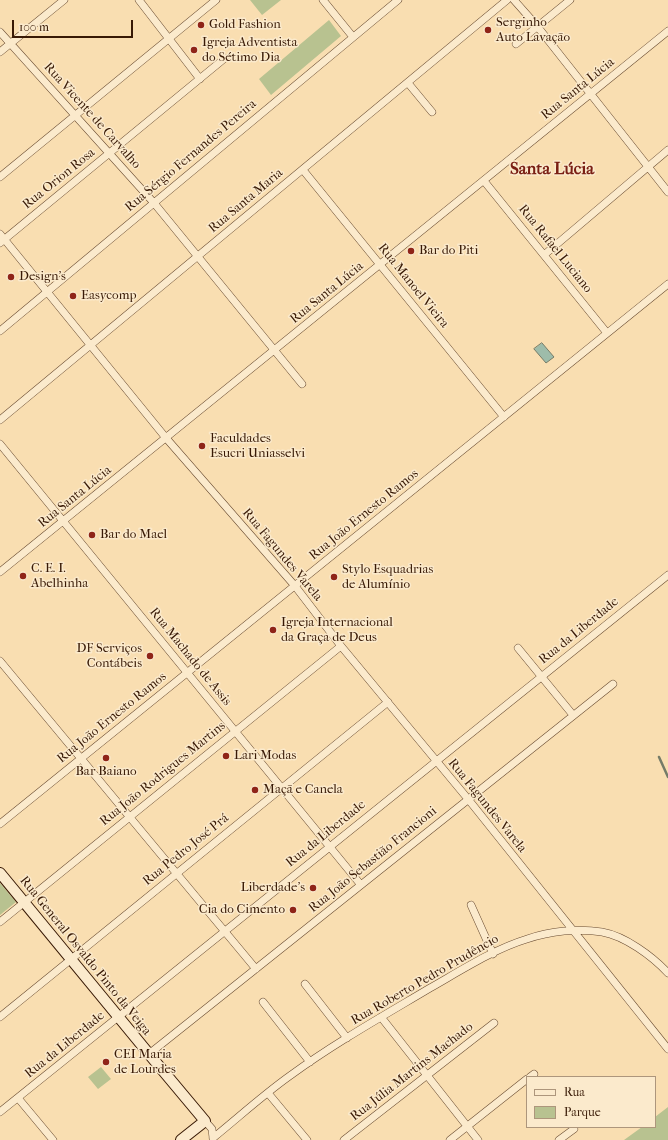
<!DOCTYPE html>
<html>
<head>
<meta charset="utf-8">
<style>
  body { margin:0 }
  #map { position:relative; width:668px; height:1140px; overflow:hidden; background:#f9deb1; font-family:"IM FELL French Canon",serif }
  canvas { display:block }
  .legend { position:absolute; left:526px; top:1076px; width:130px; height:52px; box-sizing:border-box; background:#fbeacc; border:1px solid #ad967c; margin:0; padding:5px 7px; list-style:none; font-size:12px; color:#381905 }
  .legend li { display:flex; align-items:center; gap:8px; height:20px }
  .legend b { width:20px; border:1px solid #ad967c }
  .scale { position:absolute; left:12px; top:20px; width:121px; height:18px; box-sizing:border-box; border:2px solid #381905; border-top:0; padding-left:5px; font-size:12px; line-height:14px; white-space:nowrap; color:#381905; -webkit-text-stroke:3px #fbeacc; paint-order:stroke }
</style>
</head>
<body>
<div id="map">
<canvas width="668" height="1140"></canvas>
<ul class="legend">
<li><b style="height:5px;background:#fbeacc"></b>Rua</li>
<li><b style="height:11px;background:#b8c290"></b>Parque</li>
</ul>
<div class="scale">100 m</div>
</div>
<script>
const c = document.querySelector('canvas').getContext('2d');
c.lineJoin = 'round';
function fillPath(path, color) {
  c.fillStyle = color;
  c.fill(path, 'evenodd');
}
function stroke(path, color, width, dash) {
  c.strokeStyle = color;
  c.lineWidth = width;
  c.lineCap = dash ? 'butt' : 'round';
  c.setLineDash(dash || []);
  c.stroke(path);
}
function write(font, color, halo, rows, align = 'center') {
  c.font = font + ' "IM FELL French Canon",serif';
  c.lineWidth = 3;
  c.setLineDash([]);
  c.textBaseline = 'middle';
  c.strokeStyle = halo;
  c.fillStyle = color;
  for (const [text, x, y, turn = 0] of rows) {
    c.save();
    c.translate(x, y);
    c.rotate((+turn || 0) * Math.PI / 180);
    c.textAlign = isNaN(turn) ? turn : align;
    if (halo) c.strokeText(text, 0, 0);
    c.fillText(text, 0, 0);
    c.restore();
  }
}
const green = new Path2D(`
  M250,0H281L262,15Z
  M329,20L341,36L271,95L259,79Z
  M0,883L16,902L0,915Z
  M101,1067L111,1079L98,1089L88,1077Z
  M668,1107V1140H624L642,1127H655V1117Z`);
const water = new Path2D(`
  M542,343L554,357L546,363L534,349Z`);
const stream = new Path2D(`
  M659,757L668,777`);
const street = new Path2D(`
  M139,0L200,79
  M323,0L353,37
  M514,0L537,26L668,192
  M0,32L154,203L302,384
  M516,44L570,0
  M0,52L64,0
  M408,83L432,112
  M303,170L504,417
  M0,177L216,0
  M484,181L607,333
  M0,234L166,438L295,586L341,646L468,799L668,1049
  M0,243L225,58
  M544,255L668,150
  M0,331L398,0
  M0,420L507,0
  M0,444L361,885
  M0,572L668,31
  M518,648L573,715
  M0,661L256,969
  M0,824L668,284
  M471,905L493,954
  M0,922L341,646
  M305,984L347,1038
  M263,1002L310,1062
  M0,1017L388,702
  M381,1017L478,1140
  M149,1054L613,684
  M530,1077L534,1074
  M268,1093L307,1140
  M18,1098L53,1140
  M0,1112L668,575
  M205,1121L212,1129L213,1138
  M213,1138C239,1117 264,1094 291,1075C335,1043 383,1016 430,988C460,971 494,949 527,939C550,931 578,928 602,932C625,936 652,956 668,973
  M344,1140L494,1023
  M450,1140L527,1079
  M559,1140L574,1129`);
const secondary = new Path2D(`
  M0,873L149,1054L205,1121L181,1140`);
const markers = [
  [201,25,4,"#8f2418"],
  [488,30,4,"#8f2418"],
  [194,50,4,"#8f2418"],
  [411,251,4,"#8f2418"],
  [11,277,4,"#8f2418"],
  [73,296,4,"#8f2418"],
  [202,446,4,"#8f2418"],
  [92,535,4,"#8f2418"],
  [23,576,4,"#8f2418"],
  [334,577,4,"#8f2418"],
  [273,630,4,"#8f2418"],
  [150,656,4,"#8f2418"],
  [226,756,4,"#8f2418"],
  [106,758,4,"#8f2418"],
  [255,790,4,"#8f2418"],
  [313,888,4,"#8f2418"],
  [293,910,4,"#8f2418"],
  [106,1062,4,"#8f2418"]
];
const poiNames = [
  ["Serginho",496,23],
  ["Auto Lavação",496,38],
  ["Gold Fashion",209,25],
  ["Igreja Adventista",202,43],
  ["do Sétimo Dia",202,58],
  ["Bar do Piti",419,251],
  ["Design's",19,277],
  ["Easycomp",81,296],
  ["Faculdades",210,439],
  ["Esucri Uniasselvi",210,454],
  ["Bar do Mael",100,535],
  ["C. E. I.",31,569],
  ["Abelhinha",31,584],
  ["Stylo Esquadrias",342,570],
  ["de Alumínio",342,585],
  ["Igreja Internacional",281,623],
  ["da Graça de Deus",281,638],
  ["DF Serviços",142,649,"right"],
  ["Contábeis",142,664,"right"],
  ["Lari Modas",234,756],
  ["Bar Baiano",106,772,"center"],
  ["Maçã e Canela",263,790],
  ["Liberdade's",305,888,"right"],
  ["Cia do Cimento",285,910,"right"],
  ["CEI Maria",114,1055],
  ["de Lourdes",114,1070]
];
const streetNames = [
  ["Rua Santa Lúcia",578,89,-39],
  ["Rua Vicente de Carvalho",92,116,48],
  ["Rua Sérgio Fernandes Pereira",191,156,-40],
  ["Rua Orion Rosa",59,179,-39],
  ["Rua Santa Maria",246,201,-40],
  ["Rua Rafael Luciano",555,249,51],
  ["Rua Manoel Vieira",413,286,51],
  ["Rua Santa Lúcia",327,293,-39],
  ["Rua Santa Lúcia",75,497,-39],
  ["Rua João Ernesto Ramos",364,515,-39],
  ["Rua Fagundes Varela",282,555,50],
  ["Rua da Liberdade",579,631,-39],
  ["Rua Machado de Assis",190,657,51],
  ["Rua João Ernesto Ramos",112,718,-39],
  ["Rua João Rodrigues Martins",163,774,-39],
  ["Rua Fagundes Varela",487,806,51],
  ["Rua da Liberdade",326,834,-39],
  ["Rua Pedro José Prá",186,850,-39],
  ["Rua João Sebastião Francioni",373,860,-39],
  ["Rua General Osvaldo Pinto da Veiga",85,956,51],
  ["Rua Roberto Pedro Prudêncio",425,980,-30],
  ["Rua da Liberdade",65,1045,-39],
  ["Rua Júlia Martins Machado",412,1072,-38]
];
const districtNames = [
  ["Santa Lúcia",552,170]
];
fillPath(green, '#b8c290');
fillPath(water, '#9ebcaa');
stroke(water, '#757b68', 1);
stroke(stream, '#757b68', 2.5);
stroke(street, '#684a30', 8);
stroke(secondary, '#381905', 12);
stroke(street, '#fbeacc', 7);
stroke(secondary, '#fbeacc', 10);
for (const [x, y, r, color] of markers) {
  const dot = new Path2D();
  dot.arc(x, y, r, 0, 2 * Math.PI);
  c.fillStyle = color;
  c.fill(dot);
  stroke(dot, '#fbeacc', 1.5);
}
write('13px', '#381905', '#fbeacc', poiNames, 'left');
write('13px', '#381905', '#fbeacc', streetNames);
write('bold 17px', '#7a1f14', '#fbeacc', districtNames);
</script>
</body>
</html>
